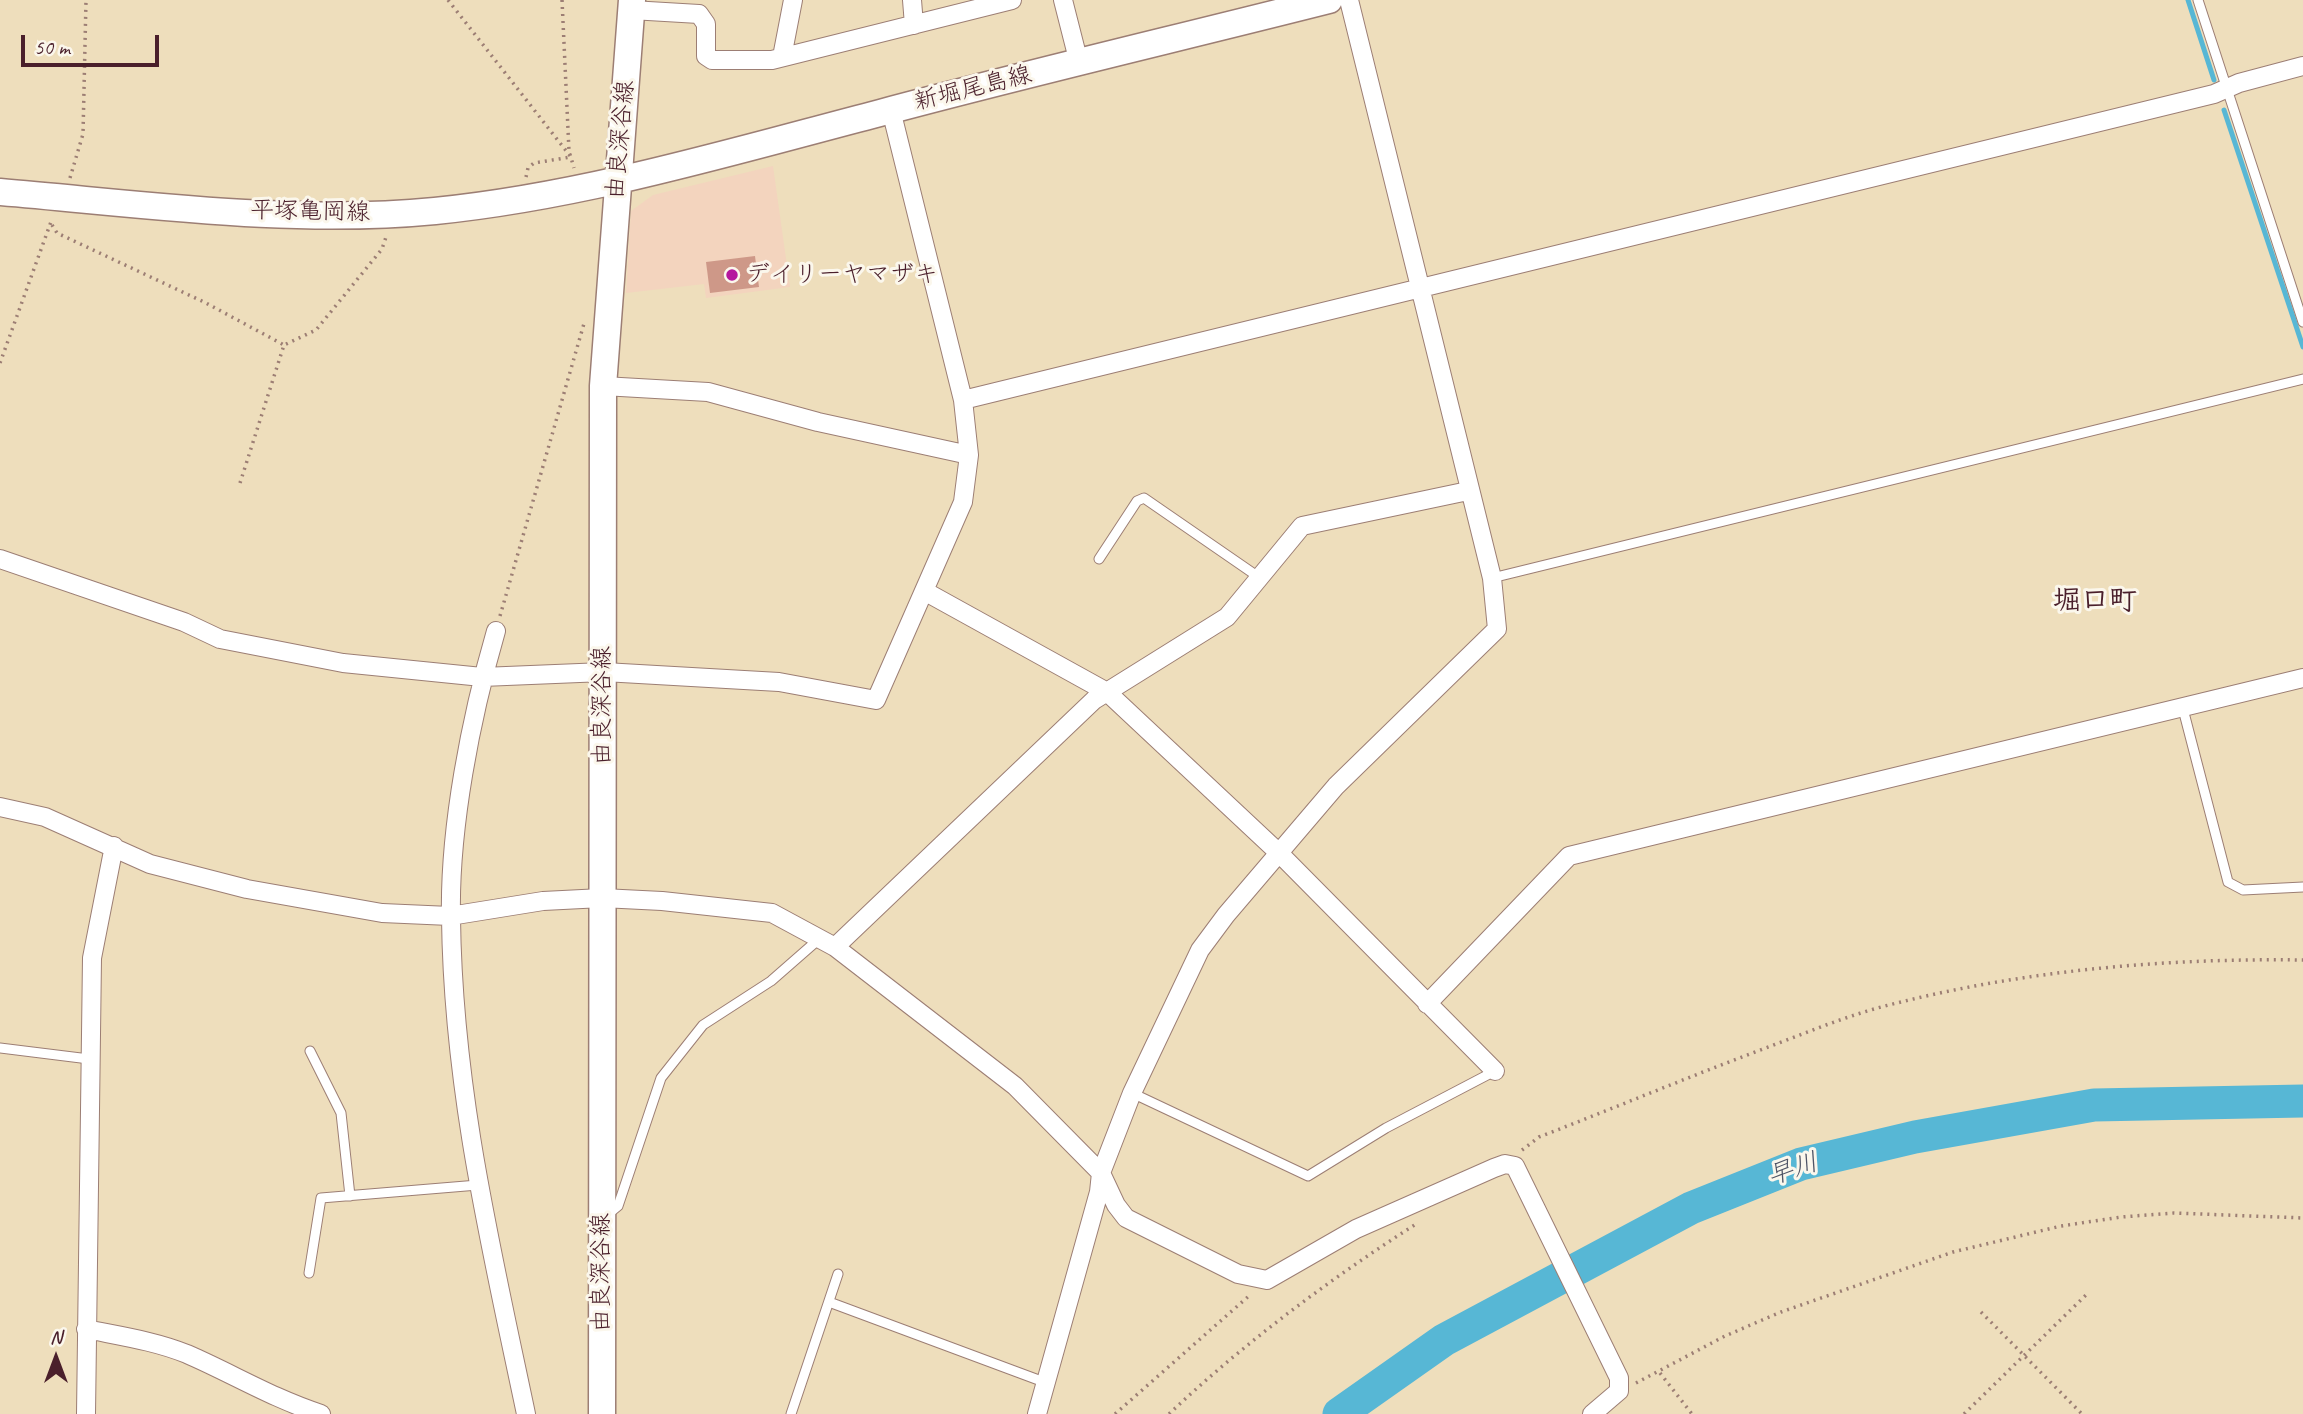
<!DOCTYPE html>
<html>
<head>
<meta charset="utf-8">
<style>
  body { margin:0 }
  #map { position:relative; width:2303px; height:1414px; overflow:hidden; background:#eedebc; font-family:Caveat,sans-serif }
  canvas { display:block }
  .north { position:absolute; left:21px; top:1323px; width:70px; height:70px; -webkit-text-stroke:5px #fbf7ec; paint-order:stroke; rotate:0deg; font-size:19px; font-weight:700; line-height:28px; text-align:center; color:#4a1f2b }
  .north::after { content:''; display:block; margin:auto; width:24px; height:32px; background:#4a1f2b; clip-path:polygon(50% 0,100% 100%,50% 72%,0 100%) }
  .scale { position:absolute; left:21px; top:35px; width:138px; height:32px; box-sizing:border-box; border:4px solid #4a1f2b; border-top:0; padding-left:9px; font-size:21px; line-height:24px; white-space:nowrap; color:#4a1f2b; -webkit-text-stroke:5px #fbf7ec; paint-order:stroke }
</style>
</head>
<body>
<div id="map">
<canvas width="2303" height="1414"></canvas>
<div class="north">N</div>
<div class="scale">50 m</div>
</div>
<script>
const c = document.querySelector('canvas').getContext('2d');
c.lineJoin = 'round';
function fillPath(path, color) {
  c.fillStyle = color;
  c.fill(path, 'evenodd');
}
function stroke(path, color, width, dash) {
  c.strokeStyle = color;
  c.lineWidth = width;
  c.lineCap = dash ? 'butt' : 'round';
  c.setLineDash(dash || []);
  c.stroke(path);
}
function write(font, color, halo, rows, align = 'center') {
  c.font = font + ' Caveat,"Klee One",sans-serif';
  c.lineWidth = 6;
  c.setLineDash([]);
  c.textBaseline = 'middle';
  c.strokeStyle = halo;
  c.fillStyle = color;
  for (const [text, x, y, turn = 0] of rows) {
    c.save();
    c.translate(x, y);
    c.rotate((+turn || 0) * Math.PI / 180);
    c.textAlign = isNaN(turn) ? turn : align;
    if (halo) c.strokeText(text, 0, 0);
    c.fillText(text, 0, 0);
    c.restore();
  }
}
const built = new Path2D(`
  M773,166L790,287L706,298L704,284L626,293L631,211L653,195Z`);
const stream = new Path2D(`
  M2188,0L2214,80
  M2224,110L2303,347`);
const river = new Path2D(`
  M1339,1414L1444,1340L1691,1208L1801,1164L1915,1137L2094,1105L2303,1101`);
const building = new Path2D(`
  M755,256L759,287L710,293L706,262Z`);
const path = new Path2D(`
  M448,0L571,157
  M562,0L569,151L574,168
  M526,177L528,168L534,163L571,157
  M70,178L83,134L86,0
  M52,225L57,233L206,303L284,345
  M0,363L52,219
  M240,483L284,345L316,330L382,249L386,237
  M500,616L585,320
  M1522,1150L1539,1137C1617,1107 1693,1075 1771,1046C1813,1030 1854,1013 1897,1003C2028,970 2168,958 2303,960
  M1981,1312L2082,1414
  M1660,1373L1692,1414
  M1636,1383L1725,1336L1781,1312L1953,1252L2061,1226L2121,1217L2174,1213L2303,1218
  M1115,1414L1250,1295
  M1169,1414C1244,1343 1330,1279 1416,1224
  M1964,1414L2087,1294`);
const lane = new Path2D(`
  M2198,0L2303,322
  M1099,559L1137,501L1144,498L1260,578
  M1492,578L2303,379
  M2183,709L2228,882L2243,890L2303,887
  M0,1048L89,1059
  M310,1051L341,1113L350,1196
  M1132,1093L1308,1176L1386,1128L1495,1071
  M607,1215L618,1206L661,1078L703,1025L771,981L819,939
  M309,1273L321,1198L478,1185
  M829,1302L1044,1382
  M791,1414L838,1274`);
const street = new Path2D(`
  M912,0L914,25
  M1063,0L1079,63
  M631,10L699,14L706,24V56L712,60H772L1012,0
  M782,57L793,0
  M603,386L708,392L818,422L969,455
  M963,400L2214,94L2239,83L2303,66
  M0,559L184,622L220,639L343,663L482,677L604,672L779,682L876,700L963,502L969,455L963,400L891,110
  M926,592L1107,692L1280,854L1495,1071
  M496,631C471,717 449,828 451,918C453,1090 491,1247 526,1414
  M0,807L45,817L150,864L247,889L382,913L450,916L543,901L602,898L662,901L772,913L835,947L1015,1086L1101,1173L1116,1205L1126,1218L1238,1274L1267,1280L1356,1229L1494,1168L1505,1164L1515,1166L1619,1378V1391L1592,1414
  M835,947L1094,700L1227,617L1302,526L1468,491
  M1427,1004L1569,856L2303,678
  M86,1329C120,1336 155,1341 187,1354C233,1374 272,1398 321,1414
  M86,1414L92,958L114,846
  M1037,1414L1099,1192L1101,1173L1132,1093L1200,950L1226,915L1336,786L1497,629L1492,578L1349,0`);
const secondary = new Path2D(`
  M0,192C143,204 291,225 435,211C585,196 734,151 880,113C1029,73 1179,38 1329,0
  M602,1414L603,386L632,0`);
const markers = [
  [732,275,7,"#b5179e"]
];
const streetNames = [
  ["新堀尾島線",973,89,-14],
  ["由良深谷線",621,140,-85],
  ["平塚亀岡線",310,212,1],
  ["由良深谷線",603,706,-90],
  ["由良深谷線",602,1273,-90]
];
const poiNames = [
  ["デイリーヤマザキ",746,275]
];
const waterNames = [
  ["早川",1793,1170,-18]
];
const quarterNames = [
  ["堀口町",2095,602]
];
fillPath(built, '#f3d4be');
stroke(stream, '#57b7d5', 5);
stroke(river, '#57b7d5', 33);
fillPath(building, '#ce9888');
stroke(lane, '#9c7e74', 11);
stroke(street, '#9c7e74', 20);
stroke(secondary, '#9c7e74', 29);
stroke(path, '#9c7e74', 3.5, [2, 5]);
stroke(lane, '#fff', 9);
stroke(street, '#fff', 18);
stroke(secondary, '#fff', 26);
for (const [x, y, r, color] of markers) {
  const dot = new Path2D();
  dot.arc(x, y, r, 0, 2 * Math.PI);
  c.fillStyle = color;
  c.fill(dot);
  stroke(dot, '#fbf7ec', 2.5);
}
write('24px', '#4a1f2b', '#fbf7ec', streetNames);
write('24px', '#4a1f2b', '#fbf7ec', poiNames, 'left');
write('italic 26px', '#4f5466', '#fbf7ec', waterNames);
write('bold 28px', '#4a1f2b', '#fbf7ec', quarterNames);
</script>
</body>
</html>
